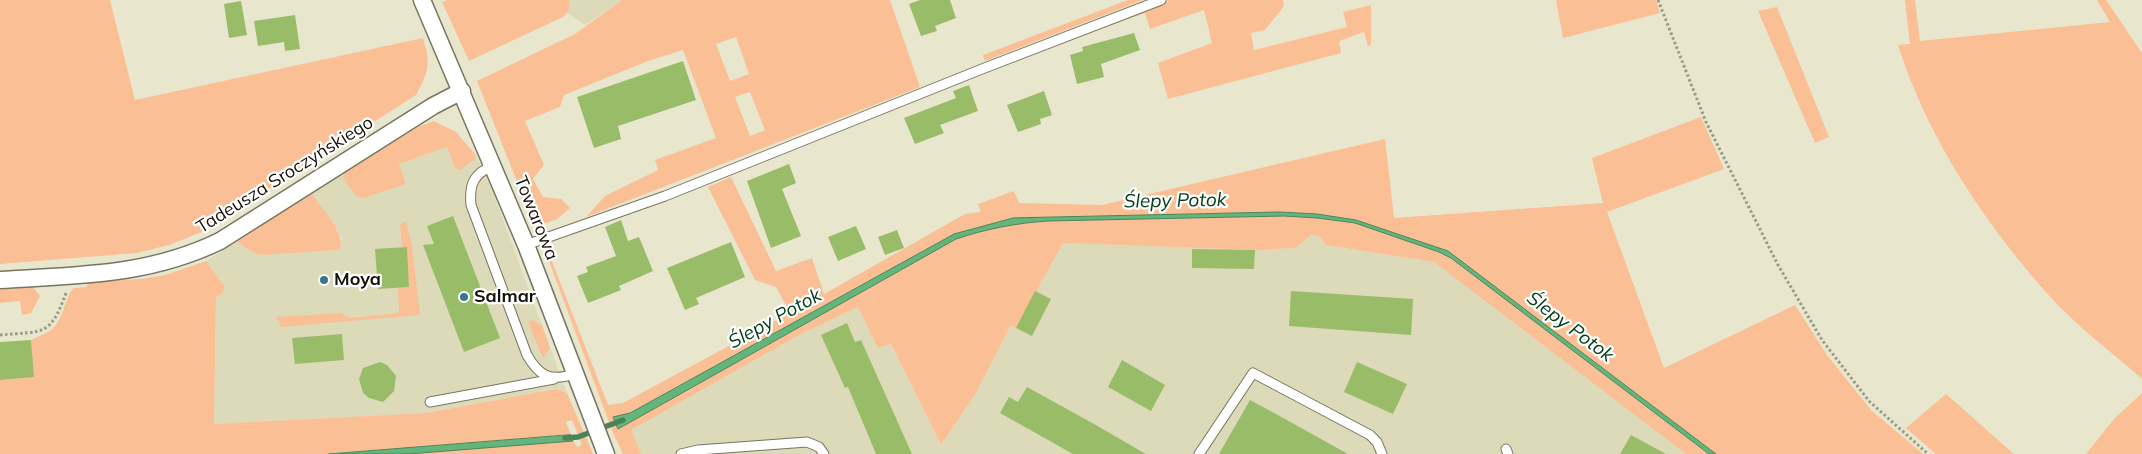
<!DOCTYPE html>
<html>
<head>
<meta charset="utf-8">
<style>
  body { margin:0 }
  canvas { display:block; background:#e8e7ce }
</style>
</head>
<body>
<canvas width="2142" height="454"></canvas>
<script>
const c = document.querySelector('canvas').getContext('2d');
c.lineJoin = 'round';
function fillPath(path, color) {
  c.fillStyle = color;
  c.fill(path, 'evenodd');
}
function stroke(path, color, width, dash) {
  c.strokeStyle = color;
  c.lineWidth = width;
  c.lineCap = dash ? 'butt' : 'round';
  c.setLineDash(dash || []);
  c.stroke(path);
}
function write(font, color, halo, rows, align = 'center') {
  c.font = font + ' Mulish,sans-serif';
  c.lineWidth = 4.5;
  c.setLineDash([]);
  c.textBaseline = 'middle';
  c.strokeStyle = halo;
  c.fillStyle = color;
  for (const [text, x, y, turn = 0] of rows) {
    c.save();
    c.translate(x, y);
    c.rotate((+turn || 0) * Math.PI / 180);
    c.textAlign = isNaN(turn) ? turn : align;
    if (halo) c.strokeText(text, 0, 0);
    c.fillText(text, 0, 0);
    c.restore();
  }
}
const built = new Path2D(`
  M569,0H622L585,25L567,13Z
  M447,147L455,168L471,163L476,155L491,187L567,393L556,389L426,413L214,424L216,297L225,287L206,261L237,242L256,254L265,255L339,250L342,240L337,229L311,193L344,173L343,175L406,184L399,164Z
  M1311,235L1319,236L1326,245L1434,262L1686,454H641L630,430L797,336L858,307L878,348L891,344L941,445L976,393L1011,325L1016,327L1063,243L1255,250L1296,248Z`);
const green = new Path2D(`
  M0,0H110L135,100L423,38C431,64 429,71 416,95L202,232L169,245L137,253L0,264Z
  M448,0H569C570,8 569,12 563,17L469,61L442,2Z
  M622,0H890L920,87L586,217L605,196L658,170L655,160L716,138L683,50L648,61L564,95L560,107L525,121L544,165L533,179L543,197L561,199L570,208L557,219L535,227L477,81L575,34ZM736,37L749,74L730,81L716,44ZM750,92L765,130L750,136L735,97Z
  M1128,0H1143L985,61L983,55Z
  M1169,0H1283L1284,6L1265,30L1251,33L1254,50L1347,27L1343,12L1371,5V45L1368,46L1364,32L1339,41L1341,53L1168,99L1158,63L1212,43L1204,10L1150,29L1145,13L1109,26L1108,25Z
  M1556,0H1656L1660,13L1563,38Z
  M1905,0H1915L1920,41L2110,22L2097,0H2106L2142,53V379C2113,353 2080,329 2054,301C1987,227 1928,140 1898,45L1910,44Z
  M1777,7L1829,137L1815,143L1758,11Z
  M1701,117L1724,169L1607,212L1664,368L1795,305L1827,355L1871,410L1923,454H1716L1448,251L1356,220L1317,214L1280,212L1013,218L954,234L629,413L613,418L618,429L956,239C986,229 1016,223 1048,221L1284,216L1317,218L1355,223L1439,252L1451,258L1709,454H1686L1434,262L1326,245L1319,236L1311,235L1296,248L1255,250L1063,243L1016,328L1011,325L976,393L941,445L891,344L878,348L858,307L797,336L631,430L641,454H623L613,433L544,248L546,246L608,405L623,403L790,313L776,287L755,280L708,187L731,177L776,271L812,258L824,294L965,214L981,212L978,204L1014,191L1019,203L1102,205L1385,139L1394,218L1603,203L1592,158Z
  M434,121L456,132L476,155L474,160L460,170L455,168L447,147L399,164L406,184L363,198L356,196L343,178L344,173L420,126Z
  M311,193C319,204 349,237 339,250L265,255L256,254L237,242Z
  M406,221L412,246L420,315L281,327L276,317L341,313L350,318L399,313L398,288L409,287L407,247H402L400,225Z
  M206,261L225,287L222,294L216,297L214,424L426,413L556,389L567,393L593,454H408L573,441L577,447L582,445L572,420L566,422L571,435L329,454H0V380L33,377L31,340C37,336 44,335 50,331C62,323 64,303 71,291L74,288L87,287V282L141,279L165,275Z
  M33,287L40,296L31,313L22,315L20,301L0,303V290Z
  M533,320L542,325L550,348L543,358L528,322Z
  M2142,393V454H2086L2114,419Z
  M1946,394L2014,454H1936L1906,428Z`);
const water = new Path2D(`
  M1280,212L1317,214L1356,220L1448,251L1716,454H1709L1451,258L1439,252L1355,223L1317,218L1284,216L1048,221C1016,223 986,229 956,239L618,429L613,417L630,413L954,234L1013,218Z
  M571,435L573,441L408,454H329Z`);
const stream = new Path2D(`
  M565,438L578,437L623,420`);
const building = new Path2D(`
  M920,0H950L956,18L935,26L937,31L921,36L909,4Z
  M241,1L247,35L229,38L224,4Z
  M295,15L300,49L285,51L284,42L258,46L254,21Z
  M1134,33L1140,50L1101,64L1104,77L1077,84L1070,55L1083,51L1082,47Z
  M683,61L696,100L618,126L621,139L594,148L577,97Z
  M969,85L978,111L940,125L944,133L915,144L904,118L956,98L953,91Z
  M1044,91L1052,115L1040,119L1041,124L1018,132L1007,105Z
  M789,164L796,183L782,189L801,236L771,248L747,181Z
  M453,216L500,338L464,352L423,245L434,244L427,226Z
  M621,220L628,241L639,237L653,271L619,286L621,290L588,303L577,276L588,272L586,267L616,256L605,227Z
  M856,226L866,249L838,261L828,237Z
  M897,230L904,248L885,255L878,237Z
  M731,242L745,277L696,298L699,304L685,310L667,268Z
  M407,247L409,287L378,289L375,249Z
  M1192,249L1255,250L1254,269L1192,268Z
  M1035,291L1051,299L1032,336L1016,328Z
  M1291,291L1413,299L1411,335L1289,326Z
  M847,323L855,342L861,340L912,454H876L848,387L845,388L821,335Z
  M342,334L344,360L295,364L292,338Z
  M31,340L34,377L0,380V342Z
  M1122,360L1165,385L1151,411L1108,387Z
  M380,362L387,365L396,376L394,391L383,402L369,398L363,393L359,379L363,368Z
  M1357,362L1407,384L1393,414L1344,392Z
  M1027,387L1094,424L1146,454H1073L1000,413L1009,397L1018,402Z
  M1250,400L1276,414L1348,454H1219Z
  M1631,435L1666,454H1620Z`);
const path = new Path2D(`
  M1658,0L1706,122L1778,265L1822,340L1869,401L1928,454
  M0,335C44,331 50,337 66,293`);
const lane = new Path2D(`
  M493,166C474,173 469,184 471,205L527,355C539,376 550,382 574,374
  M526,245L665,196L982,69L1161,0
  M430,402L554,379
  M1506,449L1508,454
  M681,454L698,450L807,442L819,447L824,454
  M1199,454L1253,373L1370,435L1377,442L1382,454`);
const street = new Path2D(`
  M422,0L526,245L606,454
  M0,280C78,275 148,276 220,241L433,106L462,91`);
const markers = [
  [324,280,5,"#37768b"],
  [464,297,5,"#37768b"]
];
const streetNames = [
  ["Tadeusza Sroczyńskiego",285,175,-32],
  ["Towarowa",536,218,68]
];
const poiNames = [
  ["Moya",334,280],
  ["Salmar",474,297]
];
const waterNames = [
  ["Ślepy Potok",1175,201,-1],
  ["Ślepy Potok",775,319,-29],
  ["Ślepy Potok",1570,327,37]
];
fillPath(built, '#dddaba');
fillPath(green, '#fabf95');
fillPath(water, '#64b57b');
stroke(water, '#4c8459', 1);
stroke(stream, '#4c8459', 5.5);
fillPath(building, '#99bc69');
stroke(lane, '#77755f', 11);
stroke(street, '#77755f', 19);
stroke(path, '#9b9a87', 3, [2.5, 2.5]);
stroke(lane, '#fff', 9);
stroke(street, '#fff', 16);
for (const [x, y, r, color] of markers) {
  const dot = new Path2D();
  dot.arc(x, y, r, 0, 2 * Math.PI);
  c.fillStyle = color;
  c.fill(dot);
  stroke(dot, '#fff', 2);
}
write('18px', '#14130a', '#fff', streetNames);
write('bold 18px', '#14130a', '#fff', poiNames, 'left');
write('italic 19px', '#00401b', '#fff', waterNames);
</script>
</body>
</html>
